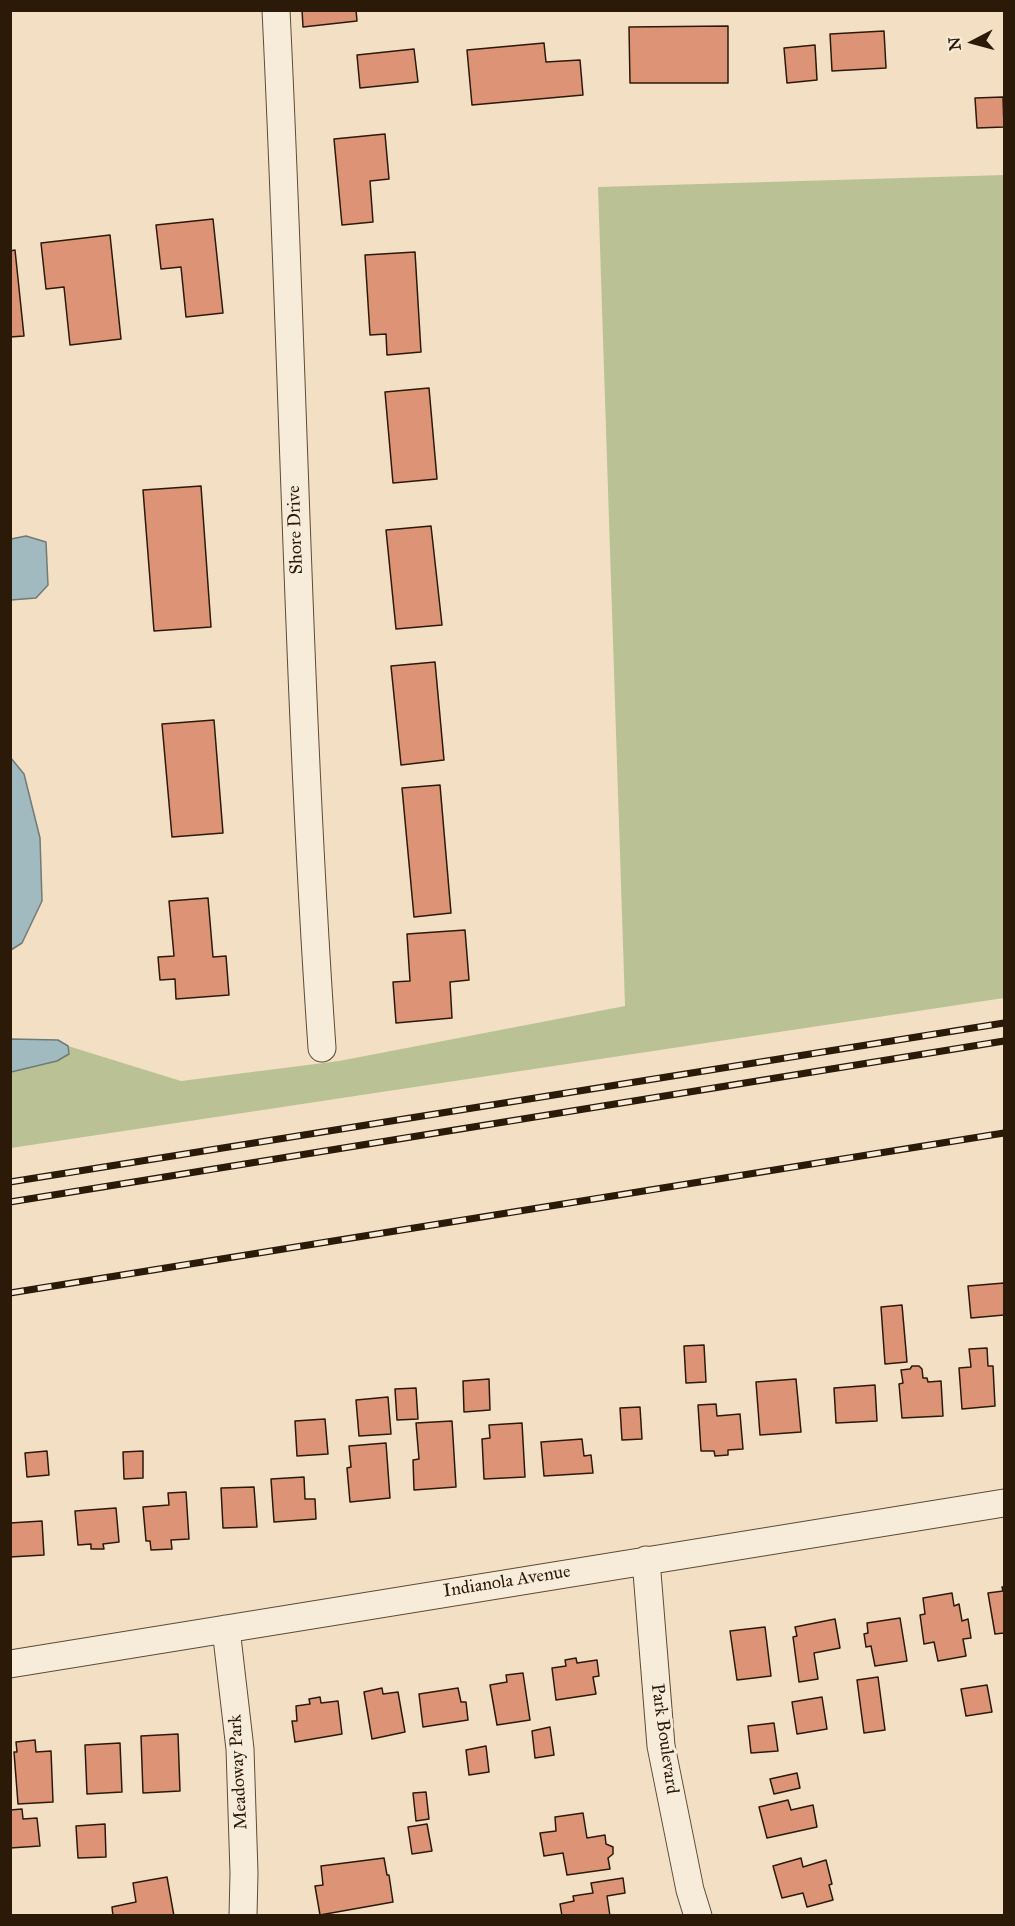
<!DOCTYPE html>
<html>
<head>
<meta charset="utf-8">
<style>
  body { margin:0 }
  #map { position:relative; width:1015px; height:1926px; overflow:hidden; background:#f3e0c4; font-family:"IM FELL Great Primer",serif }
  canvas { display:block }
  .frame { position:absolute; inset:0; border:12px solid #2b1a08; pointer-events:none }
  .north { position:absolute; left:943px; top:12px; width:60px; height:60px; -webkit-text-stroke:4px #f7ebd9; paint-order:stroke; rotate:264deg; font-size:16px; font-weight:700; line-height:24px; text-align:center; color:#2b1a08 }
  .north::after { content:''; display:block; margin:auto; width:21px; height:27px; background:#2b1a08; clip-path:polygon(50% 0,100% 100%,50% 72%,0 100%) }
</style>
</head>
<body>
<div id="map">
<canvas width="1015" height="1926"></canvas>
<div class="frame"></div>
<div class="north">N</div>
</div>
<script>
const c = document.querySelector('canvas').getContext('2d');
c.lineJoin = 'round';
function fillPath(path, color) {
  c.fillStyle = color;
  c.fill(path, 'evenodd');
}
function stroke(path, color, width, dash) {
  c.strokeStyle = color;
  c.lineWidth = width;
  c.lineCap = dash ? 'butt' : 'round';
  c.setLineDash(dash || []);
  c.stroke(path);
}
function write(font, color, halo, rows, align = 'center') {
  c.font = font + ' "IM FELL Great Primer",serif';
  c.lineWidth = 6;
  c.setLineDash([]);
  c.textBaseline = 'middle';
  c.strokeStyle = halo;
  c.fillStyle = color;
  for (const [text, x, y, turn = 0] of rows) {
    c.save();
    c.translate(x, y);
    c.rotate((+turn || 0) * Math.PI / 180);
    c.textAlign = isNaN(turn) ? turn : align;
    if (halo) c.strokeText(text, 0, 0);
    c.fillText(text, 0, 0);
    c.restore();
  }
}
const green = new Path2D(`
  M1004,175V998L11,1148V1072L69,1054L68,1046L181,1081L339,1061L625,1006L598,187Z`);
const water = new Path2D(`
  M26,536L46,542L48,585L36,598L11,600V539Z
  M10,757L24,774L40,838L42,901L22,943L11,950Z
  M11,1039L58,1040L68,1046L69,1054L57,1061L11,1072Z`);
const building = new Path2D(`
  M302,10H356L357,21L303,27Z
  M728,26V83H630L629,27Z
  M884,31L886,68L832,71L830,34Z
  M544,43L546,62L580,60L583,95L472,105L467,50Z
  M815,45L817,80L787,83L784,48Z
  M414,49L418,82L360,88L357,55Z
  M1003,97L1004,127L977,128L975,98Z
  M385,134L389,179L370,181L373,222L342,225L334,139Z
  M213,219L223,313L186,317L181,267L161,269L156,225Z
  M110,235L121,339L70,345L64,287L46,289L41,243Z
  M15,250L24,336L10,337V251Z
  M415,252L421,352L387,355L386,334L370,335L365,255Z
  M429,388L437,479L393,483L385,392Z
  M201,486L211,627L154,631L143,490Z
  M431,526L442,625L396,629L386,530Z
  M435,662L444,760L401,765L391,666Z
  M214,720L223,833L172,837L162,724Z
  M440,785L451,913L414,917L402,788Z
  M208,898L213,957L226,956L229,995L176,999L175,979L160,980L158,957L174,956L169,901Z
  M465,930L469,980L450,982L452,1018L396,1023L393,982L410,981L407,934Z
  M1004,1283V1315L971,1318L968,1286Z
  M902,1305L907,1362L885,1364L881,1307Z
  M704,1345L706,1382L686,1383L684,1346Z
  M987,1348L988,1366H993L995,1406L962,1409L959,1368L971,1367L969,1349Z
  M912,1366H919L922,1369L923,1378H927L928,1382L941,1381L943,1416L902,1418L899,1384L903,1383L901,1370L910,1369Z
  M489,1379L490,1410L464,1412L463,1381Z
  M796,1379L801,1432L760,1435L756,1382Z
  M875,1385L877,1421L836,1423L834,1388Z
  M416,1388L418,1419L397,1420L395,1389Z
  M388,1397L391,1434L359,1436L356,1400Z
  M716,1404L717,1416L740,1414L743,1449L728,1450V1455L715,1456L714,1451H701L698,1405Z
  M640,1407L642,1439L622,1440L620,1408Z
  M325,1419L328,1454L297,1456L295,1421Z
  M452,1421L456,1487L414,1490L413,1460L419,1459L416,1423Z
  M522,1423L525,1477L484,1479L482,1439L490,1438L489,1425Z
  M582,1439L584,1456L591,1455L593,1473L544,1476L541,1442Z
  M386,1443L390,1498L350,1502L347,1468L351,1467L349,1446Z
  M47,1451L49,1475L27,1477L25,1453Z
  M143,1451V1478L124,1479L123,1452Z
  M304,1477L305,1499H315L316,1519L274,1522L271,1479Z
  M254,1487L257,1527L223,1528L221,1488Z
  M186,1492L189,1539L171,1540L172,1549L151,1550L150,1541H146L143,1507L169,1505L168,1493Z
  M116,1508L119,1542L103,1544L104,1549H91V1544L78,1545L75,1511Z
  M42,1521L44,1555L10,1557V1523Z
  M1002,1587H1004V1633L995,1634L988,1593L1003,1591Z
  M952,1593L954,1606L959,1604L962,1621L968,1619L971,1638L963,1639L966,1656L938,1661L934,1642L924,1644L920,1615L925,1614L923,1598Z
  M900,1618L907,1661L875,1666L871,1646L866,1647L864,1634L868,1633L867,1623Z
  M835,1619L840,1648L814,1653L818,1679L799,1682L793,1637L797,1636L795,1627Z
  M765,1627L771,1676L737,1680L730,1631Z
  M576,1658L577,1663L597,1660L599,1676L593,1677L596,1694L556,1700L552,1668L566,1666L565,1660Z
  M523,1673L530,1720L497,1725L490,1685L507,1682L506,1675Z
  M878,1677L885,1730L864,1733L857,1680Z
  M987,1685L992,1712L966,1716L961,1689Z
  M382,1688L383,1694L398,1692L405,1732L372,1739L364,1692Z
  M458,1688L461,1702H466L468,1720L423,1727L419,1694Z
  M320,1697L321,1703L338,1701L342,1734L295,1742L292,1721H297L296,1706L310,1704L309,1699Z
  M822,1697L827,1729L797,1734L792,1702Z
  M774,1723L778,1751L751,1753L748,1726Z
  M550,1727L554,1755L535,1758L532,1731Z
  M178,1734L180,1791L143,1793L141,1736Z
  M35,1740L36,1752L51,1751L53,1802L18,1804L14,1752H17L16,1742Z
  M120,1743L122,1792L87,1794L85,1745Z
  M486,1746L489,1772L469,1775L466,1750Z
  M797,1773L800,1788L774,1794L770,1779Z
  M426,1792L429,1819L416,1821L413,1793Z
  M788,1800L791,1810L813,1805L817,1827L767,1838L759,1807Z
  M22,1809L23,1819L37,1818L40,1846L10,1848V1810Z
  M583,1813L587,1838L605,1835L606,1844L613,1847V1854L608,1858L610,1869L567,1875L563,1853L544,1856L540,1833L556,1831L555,1817Z
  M105,1824L106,1857L78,1858L76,1826Z
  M427,1824L432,1851L412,1854L408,1827Z
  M384,1858L387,1875H389L393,1902L320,1915L315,1886L323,1885L321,1866Z
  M801,1858L803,1867L826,1860L832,1884L829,1885L833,1900L807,1907L803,1893L782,1898L773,1866Z
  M167,1877L174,1916H113L112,1907L136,1902L133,1883Z
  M623,1878L625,1893L607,1896L610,1916H562L560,1904L574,1901L573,1896L593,1893L591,1883Z`);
const minor = new Path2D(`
  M276,10C293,356 298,703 322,1048
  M646,1560L661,1746L690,1890L698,1916
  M226,1629L240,1749L244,1873L243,1916
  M10,1664L1004,1503`);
const rail = new Path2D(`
  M10,1182L1004,1023
  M10,1202L1004,1041
  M10,1293L1004,1133`);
const streetNames = [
  ["Shore Drive",296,530,-92],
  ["Indianola Avenue",507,1582,-9],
  ["Park Boulevard",664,1739,82],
  ["Meadoway Park",239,1772,-93]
];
fillPath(green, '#bac295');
fillPath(water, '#a1babf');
stroke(water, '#727a76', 1.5);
fillPath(building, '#dd9476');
stroke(building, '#2b1a08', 1.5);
stroke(minor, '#5d4c37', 29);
stroke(minor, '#f7ebd9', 27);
stroke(rail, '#2b1a08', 7);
stroke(rail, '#f7ebd9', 4.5, [14]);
write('18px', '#2b1a08', '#f7ebd9', streetNames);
</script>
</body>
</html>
